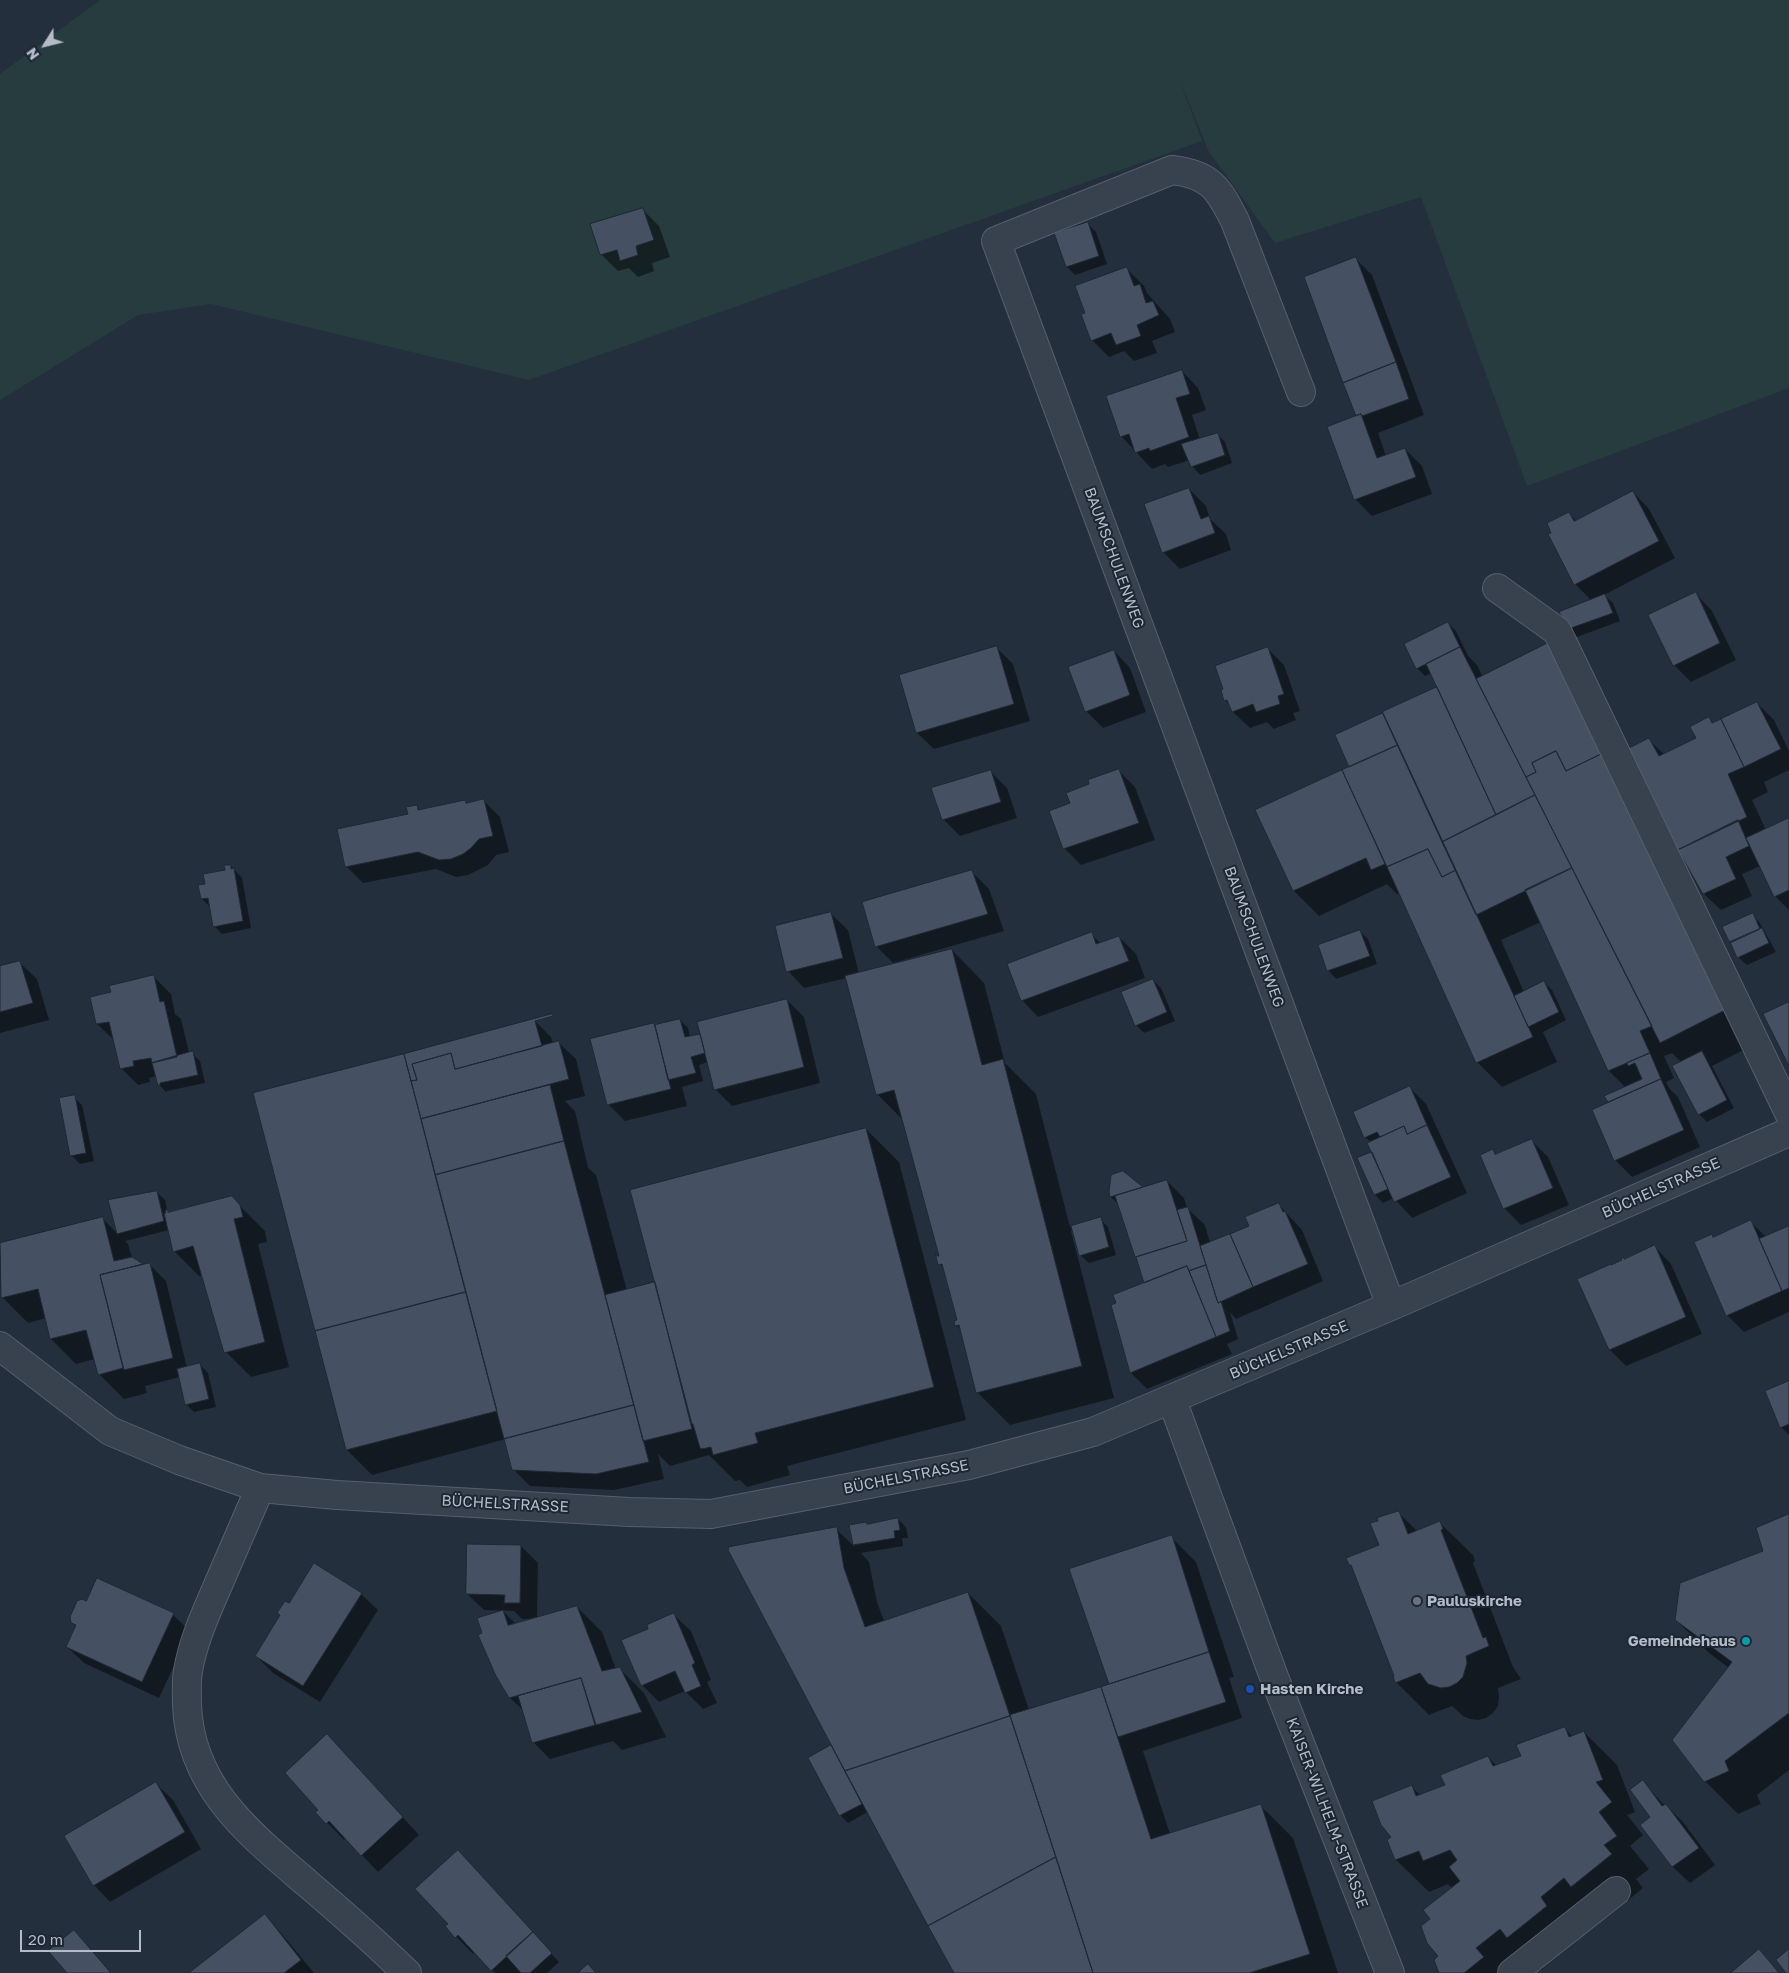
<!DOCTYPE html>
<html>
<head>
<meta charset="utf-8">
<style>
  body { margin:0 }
  #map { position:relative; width:1789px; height:1973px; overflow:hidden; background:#242f3e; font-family:"Golos Text",sans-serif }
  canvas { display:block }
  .north { position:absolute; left:20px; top:20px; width:50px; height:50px; -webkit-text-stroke:4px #1d2633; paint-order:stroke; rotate:234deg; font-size:14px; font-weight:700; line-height:20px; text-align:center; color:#b4bcc9 }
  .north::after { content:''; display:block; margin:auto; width:18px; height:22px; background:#b4bcc9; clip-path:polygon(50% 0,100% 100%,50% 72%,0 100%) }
  .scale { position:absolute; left:20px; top:1930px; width:121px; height:22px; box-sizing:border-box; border:2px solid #b4bcc9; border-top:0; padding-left:6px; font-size:15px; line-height:18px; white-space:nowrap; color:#b4bcc9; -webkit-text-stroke:4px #1d2633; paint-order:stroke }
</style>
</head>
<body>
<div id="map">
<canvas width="1789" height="1973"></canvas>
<div class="north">N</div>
<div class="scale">20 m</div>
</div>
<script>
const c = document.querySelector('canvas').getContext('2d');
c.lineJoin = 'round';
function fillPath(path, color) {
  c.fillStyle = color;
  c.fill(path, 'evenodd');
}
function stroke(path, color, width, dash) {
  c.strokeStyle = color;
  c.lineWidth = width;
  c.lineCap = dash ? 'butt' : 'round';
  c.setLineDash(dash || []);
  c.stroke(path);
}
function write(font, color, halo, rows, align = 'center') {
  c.font = font + ' "Golos Text",sans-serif';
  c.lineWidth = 4;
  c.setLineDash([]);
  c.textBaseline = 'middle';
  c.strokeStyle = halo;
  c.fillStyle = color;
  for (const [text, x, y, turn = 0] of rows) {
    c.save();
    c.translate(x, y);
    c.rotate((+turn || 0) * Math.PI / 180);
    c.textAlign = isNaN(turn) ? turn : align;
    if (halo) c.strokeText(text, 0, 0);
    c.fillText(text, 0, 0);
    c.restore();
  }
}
const green = new Path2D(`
  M100,0H1789V388L1527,486L1421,197L1275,243L1209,152L1179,78L1202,141L529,380L211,304L138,315L0,400V74Z`);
const shadow = new Path2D(`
  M642,209L659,226L670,257L652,263L654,271L638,277L629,268L618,271L601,254Z
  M1088,224L1096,232L1107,264L1075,275L1067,267L1056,234Z
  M1356,259L1372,275L1424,415L1378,433L1386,456L1405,449L1422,466L1432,494L1372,516L1355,499L1357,417Z
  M1127,269L1144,286L1147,293L1170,319L1175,332L1152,341L1157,353L1134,361L1124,351L1109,357L1092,340L1086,314Z
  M1182,371L1198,388L1206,410L1192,415L1200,440L1217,434L1225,442L1232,463L1200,475L1192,466L1190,460L1168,467L1165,464L1152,469L1121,436Z
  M1189,489L1206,506L1210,519L1226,534L1231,550L1180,569L1163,552Z
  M1633,492L1649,509L1675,558L1604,595L1613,603L1620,621L1577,637L1569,629L1591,600L1575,584L1553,533L1569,513L1576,521Z
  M1696,594L1712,611L1736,660L1691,682L1674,665Z
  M1448,623L1456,631L1468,656L1477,665L1483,677L1550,644L1763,1040L1712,1066L1734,1108L1707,1122L1699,1114L1682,1063L1672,1053L1664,1056L1674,1078L1666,1082L1669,1088L1678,1097L1700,1147L1632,1177L1615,1160L1609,1102L1626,1088L1609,1071L1541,922L1501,940L1524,992L1544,982L1552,990L1566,1020L1543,1032L1557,1062L1502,1087L1477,1062L1400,893L1397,894L1387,884L1319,916L1294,891L1257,811L1351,767L1439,687L1432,673L1425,676L1417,668Z
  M997,648L1013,664L1030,721L934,749L917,733Z
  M1267,648L1284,665L1300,711L1293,713L1296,720L1274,729L1267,722L1250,728L1233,712L1230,705L1225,700Z
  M1114,651L1130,668L1146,712L1103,728L1086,711Z
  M1757,703L1774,720L1789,751V770L1764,782L1768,792L1752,800L1766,830L1789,819V910L1775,896L1760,866L1742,874L1752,896L1721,910L1704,894L1679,849L1649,740L1665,755L1698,739L1709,719L1714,724Z
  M990,771L1007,788L1017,818L960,836L943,819Z
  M1119,771L1135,787L1155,840L1081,865L1064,848L1072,804Z
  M483,800L500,817L509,852L496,855L488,865L468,875L456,877L436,869L363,883L347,867L339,830L410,814L416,806L421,811L465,801L468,804Z
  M231,866L242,878L251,928L222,934L214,926L210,907L202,899Z
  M972,872L989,889L1004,931L893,963L876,946Z
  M831,914L848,930L859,974L952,950L984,983L1005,1063L1036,1094L1070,1227L1100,1219L1108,1227L1116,1255L1089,1263L1080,1255L1073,1230L1071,1231L1114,1398L1010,1425L977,1392L961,1330L956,1325L958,1321L945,1269L940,1264L941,1257L904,1121L877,1094L847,978L804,988L788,971Z
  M1752,915L1760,923L1776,952L1747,965L1738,957Z
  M1360,931L1368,939L1377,964L1336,979L1328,970Z
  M1091,934L1101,944L1119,937L1136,954L1145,978L1038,1017L1022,1000Z
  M20,963L37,979L49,1020L0,1033V968Z
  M154,977L171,994L175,1014L181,1019L189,1053H192L200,1061L205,1083L167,1091V1093L159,1085L157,1076L149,1078L150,1082L138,1085L121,1068L114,1040L97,1024L113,993Z
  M1153,980L1161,988L1175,1021L1144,1033L1136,1025Z
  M787,1000L804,1017L820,1083L732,1106L715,1089L708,1062L699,1065L703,1081L682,1087L687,1106L625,1121L608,1104L654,1024L656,1026L680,1020L688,1028L690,1037Z
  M534,1020L551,1037L553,1044L559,1043L576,1059L585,1096L565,1101L575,1111L588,1168L596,1175L627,1291L654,1284L866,1129L899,1162L966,1420L787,1466L790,1475L747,1487L740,1480L735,1481L709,1455L670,1466L658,1454L664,1479L614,1490L530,1486L513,1469L506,1439L372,1475L347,1450L254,1094Z
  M1409,1087L1426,1104L1467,1193L1412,1218L1394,1198L1383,1203L1375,1195L1373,1153L1371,1142L1365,1137Z
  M74,1097L82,1105L94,1161L80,1164L72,1156Z
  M1531,1140L1548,1157L1569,1205L1521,1225L1504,1208L1493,1150L1497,1155Z
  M1123,1173L1142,1189L1167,1181L1184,1198L1187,1208L1205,1225L1210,1243L1251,1226L1279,1205L1302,1230L1323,1281L1236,1319L1230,1312L1238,1339L1227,1344L1232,1354L1147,1389L1131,1373L1145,1284L1120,1206L1111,1197L1110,1192Z
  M157,1192L165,1200L168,1214L231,1197L265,1231L267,1242L258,1244L289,1367L251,1377L226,1352L203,1275L199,1276L174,1251L169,1230L125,1241L128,1244L132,1258L143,1266L149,1264L166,1281L187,1368L200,1365L208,1373L216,1407L194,1412L186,1404L180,1377L145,1386L147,1393L124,1399L99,1374L95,1359L76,1364L51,1339L46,1318L28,1323L3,1298L0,1288V1244L103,1219L118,1234L110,1201Z
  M1751,1222L1766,1237L1789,1226V1312L1744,1332L1727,1315L1714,1238Z
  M1655,1247L1671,1264L1702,1334L1626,1366L1610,1350Z
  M1789,1382V1435L1781,1427Z
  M1399,1513L1417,1531L1440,1523L1473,1555L1475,1561L1473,1563L1513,1667L1521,1679L1498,1688L1499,1697L1498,1706L1493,1713L1486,1718L1478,1720L1470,1719L1463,1716L1452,1706L1429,1715L1396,1682L1354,1568L1350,1564L1380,1546Z
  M1789,1516V1770L1757,1795L1761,1804L1738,1814L1705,1781L1729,1668L1709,1653L1676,1620L1765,1552Z
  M898,1519L906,1527L908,1538H902L903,1546L861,1553L869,1562L877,1602L884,1621L968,1593L1001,1626L1029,1710L1111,1685L1071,1570L1171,1537L1196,1562L1234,1677L1229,1678L1242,1718L1143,1751L1170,1834L1260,1805L1293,1838L1338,1973H955L868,1812L848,1823L840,1815L831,1747L834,1751L836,1529L855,1547L851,1526Z
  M521,1546L538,1563L537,1618L577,1607L602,1632L616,1669L619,1668L644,1693L666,1737L622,1750L613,1741L550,1759L533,1742L524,1711L510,1698L483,1634L503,1611L516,1624L530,1619H522L514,1611L484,1610L467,1594Z
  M361,1594L378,1610L320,1702L273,1673L256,1656L289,1605Z
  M173,1615L190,1631L159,1698L84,1663L67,1647L77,1626L72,1622Z
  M674,1615L691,1631L711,1680L707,1682L717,1703L703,1709L685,1691L659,1702L642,1685L650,1630Z
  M1564,1728L1573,1737L1584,1732L1617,1765L1635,1812L1627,1815L1643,1835L1630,1846L1649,1869L1636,1879L1643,1888L1605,1919L1596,1911L1573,1930L1579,1939L1541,1970L1533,1962L1519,1973H1440V1956L1432,1919L1453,1889L1448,1884L1429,1892L1396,1860L1392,1837L1412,1787L1421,1796L1446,1786L1488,1757L1497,1766L1522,1757Z
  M344,1753L419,1835L378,1872L346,1838L344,1840L317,1812Z
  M1643,1782L1665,1806L1666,1805L1683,1822L1715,1865L1690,1883L1673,1867L1642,1825L1651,1817Z
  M156,1784L173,1800L201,1849L110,1902L94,1885Z
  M265,1916L281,1933L314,1973H192Z
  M447,1927L548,1950L559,1962L547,1973H495L475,1952L473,1954Z
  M74,1932L90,1948L111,1973H68Z`);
const building = new Path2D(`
  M643,208L654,240L636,246L638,255L620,261L617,250L600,255L590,224Z
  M1088,222L1099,256L1066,267L1054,233Z
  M1356,257L1396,362L1343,383L1304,277Z
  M1127,267L1134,286L1140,284L1146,303L1153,301L1159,315L1137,325L1141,336L1116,345L1111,333L1091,341L1081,314L1085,313L1075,286Z
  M1396,362L1409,399L1362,416L1361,414L1356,416L1343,383Z
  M1182,370L1190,394L1176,398L1189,437L1150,451L1149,448L1135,453L1129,434L1120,437L1106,396Z
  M1361,414L1377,458L1405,448L1416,477L1354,500L1327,427Z
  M1218,433L1225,455L1191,467L1181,444Z
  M1189,488L1201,519L1209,516L1215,533L1162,553L1144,504Z
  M1633,491L1659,541L1574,585L1548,534L1551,533L1547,523L1569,512L1574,521Z
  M1696,592L1720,643L1673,666L1648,615Z
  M1605,594L1613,613L1568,629L1559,612Z
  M1448,622L1460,647L1416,669L1404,644Z
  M1550,642L1605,752L1566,771L1556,751L1532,763L1536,772L1526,777L1476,679Z
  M997,646L1014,704L916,733L899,675Z
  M1268,647L1284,694L1278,696L1280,704L1256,712L1253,704L1232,712L1227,700L1224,701L1221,690L1223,689L1215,666Z
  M1460,647L1535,795L1496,815L1426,664Z
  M1114,650L1130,695L1085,712L1068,667Z
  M1437,687L1496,815L1442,842L1382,712Z
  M1757,702L1781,749L1744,767L1721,719Z
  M1383,713L1398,745L1349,767L1335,735Z
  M1709,717L1712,723L1721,719L1744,767L1728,774L1747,817L1678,850L1629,748L1649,738L1659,756L1696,738L1690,727Z
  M1398,745L1456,870L1442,877L1428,849L1387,867L1342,770Z
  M1556,751L1566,771L1603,753L1731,1007L1660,1043L1526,777L1536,772L1532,763Z
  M1119,769L1139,823L1063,849L1049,811L1070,803L1066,793L1089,784L1088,780Z
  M991,770L1001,802L942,820L931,788Z
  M1342,770L1385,864L1371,870L1366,858L1293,891L1255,810Z
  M1535,795L1572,868L1476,915L1442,842Z
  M484,799L493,836L479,839L471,848L463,854L451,859L439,860L418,852L345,867L337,829L408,814L406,807L417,805L418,810L465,800L466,803Z
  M1789,818V890L1774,897L1746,838Z
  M1738,820L1749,846L1726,857L1736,879L1703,894L1678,850Z
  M1428,849L1442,877L1456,870L1533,1037L1476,1063L1387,867Z
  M224,865H231V869L234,868L243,921L213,927L208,898L201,899L198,885L205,884L203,874L225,870Z
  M1572,868L1652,1026L1640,1031L1650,1053L1608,1071L1525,890Z
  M972,870L988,914L875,947L862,902Z
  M831,912L843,958L786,972L775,926Z
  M1753,913L1760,929L1730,943L1722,927Z
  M1762,928L1769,943L1737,958L1730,942Z
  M1360,930L1370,956L1327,971L1318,945Z
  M1092,932L1096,944L1119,936L1129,961L1021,1001L1007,964Z
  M952,949L982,1065L1003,1059L1082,1366L976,1393L959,1325L955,1326L954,1321L957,1320L942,1264L938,1265L935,1252L937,1256H939L894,1090L876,1095L845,976Z
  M20,961L33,1003L0,1012V966Z
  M154,975L160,1002L164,1001L177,1057L152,1063L151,1058L133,1061L134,1066L120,1069L109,1022L96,1024L90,997L111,992L109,986Z
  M1153,979L1167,1012L1135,1026L1121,992Z
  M1544,981L1559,1012L1528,1027L1514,996Z
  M787,999L804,1067L714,1090L697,1022Z
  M1789,1002V1066L1763,1014Z
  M552,1014L553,1016L535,1021L542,1046L455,1069L451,1053L412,1064L417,1080L411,1081L404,1054Z
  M680,1019L685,1037L700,1034L705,1053L691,1057L696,1073L668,1080L655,1025Z
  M654,1023L671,1089L607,1105L590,1039Z
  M559,1041L569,1079L421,1119L411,1081L417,1080L412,1064L451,1053L455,1069Z
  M193,1051L198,1075L160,1083V1085L158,1086L152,1063Z
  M1702,1051L1727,1100L1698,1115L1672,1066Z
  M1650,1053L1661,1079L1608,1102L1604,1096L1642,1079L1635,1063L1628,1066L1627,1063Z
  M404,1054L466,1292L315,1331L253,1093Z
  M1661,1079L1684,1130L1614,1161L1592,1110Z
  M550,1085L564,1141L435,1175L421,1119Z
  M1410,1086L1427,1125L1407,1134L1404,1126L1380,1137L1377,1132L1364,1138L1353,1112Z
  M75,1095L86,1153L70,1156L59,1098Z
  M1427,1125L1451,1177L1394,1202L1367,1143L1404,1126L1407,1134Z
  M866,1128L934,1387L755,1433L758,1443L713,1455L711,1447L702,1449L700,1448L693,1424H692L630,1190Z
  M1532,1139L1553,1188L1503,1209L1480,1155L1493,1149L1495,1154Z
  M564,1141L634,1405L504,1439L435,1175Z
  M1372,1152L1388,1189L1374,1195L1357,1158Z
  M1123,1171L1143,1187L1110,1197L1109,1192L1111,1175Z
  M1167,1180L1187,1241L1135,1257L1115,1196Z
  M157,1191L164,1221L117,1234L108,1200Z
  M232,1196L240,1205L243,1217L234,1219L265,1342L224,1353L193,1246L173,1252L164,1213H166L165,1210H168V1212Z
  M1279,1203L1283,1212L1285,1211L1308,1264L1253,1287L1230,1234L1249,1226L1245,1217Z
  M1188,1207L1206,1265L1189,1271L1187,1266L1144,1283L1136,1257L1187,1241L1177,1210Z
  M103,1217L114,1261L132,1257L143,1264L100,1275L123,1368L98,1375L86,1330L50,1339L38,1289L1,1298L0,1243Z
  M1101,1217L1109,1247L1079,1256L1071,1226Z
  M1751,1220L1782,1291L1726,1316L1694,1242L1712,1234L1713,1237Z
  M1789,1226V1288L1782,1291L1759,1239Z
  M1230,1234L1253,1287L1218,1303L1200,1246Z
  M1655,1245L1686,1317L1609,1350L1577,1279L1611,1264V1265L1622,1260L1621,1259L1623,1257L1624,1259Z
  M150,1263L173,1358L124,1370L100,1275Z
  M1206,1265L1218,1303L1221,1301L1230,1331L1216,1337L1189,1271Z
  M1187,1266L1216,1337L1130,1373L1111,1305L1116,1303L1113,1295Z
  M655,1282L692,1429L643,1441L605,1295Z
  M466,1292L497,1411L346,1450L315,1331Z
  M200,1363L209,1399L185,1405L177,1369Z
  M1789,1381V1424L1780,1428L1765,1391Z
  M634,1405L649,1462L596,1474L512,1470L504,1439Z
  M1399,1511L1408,1534L1440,1521L1443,1529L1441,1530L1483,1638L1486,1637L1489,1646L1466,1656L1467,1663L1463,1677L1457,1683L1449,1687L1441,1688L1428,1684L1420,1673L1395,1683L1393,1676H1394L1351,1565H1349L1346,1558L1379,1545L1370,1523L1378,1521L1377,1518Z
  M1789,1514V1713L1725,1761L1729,1771L1704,1782L1672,1740L1732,1662L1675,1620L1680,1583L1763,1551L1756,1528Z
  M898,1518L900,1530L894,1531L895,1538L853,1545L849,1525L866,1522L867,1524Z
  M837,1527L844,1568L865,1627L968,1592L1010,1716L845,1771L728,1550L729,1547Z
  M1172,1535L1209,1652L1109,1684L1069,1569Z
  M467,1544L521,1545L520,1603H504L505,1595L466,1594Z
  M314,1563L362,1593L303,1686L255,1656L280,1615L277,1613L285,1601L289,1603Z
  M97,1578L174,1613L142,1682L66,1647L76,1625L71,1623L70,1617L77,1601L82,1599L86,1601Z
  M577,1606L602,1671L620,1667L642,1712L596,1725L581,1678L509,1698L496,1676L478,1635L482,1633L477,1618L503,1610L508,1625Z
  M674,1613L695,1663L692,1665L701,1686L685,1693L675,1671L641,1686L621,1640L648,1629L647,1625Z
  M1209,1652L1226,1702L1118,1737L1101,1687Z
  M581,1678L595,1725L532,1743L518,1696Z
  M1101,1687L1151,1839L1261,1804L1310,1954L1249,1973H1093L1010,1715Z
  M1010,1716L1056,1857L928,1926L845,1771Z
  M1565,1727L1569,1737L1584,1731L1603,1780L1596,1782L1612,1802L1599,1812L1617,1836L1604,1845L1612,1854L1571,1887L1564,1878L1541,1897L1547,1906L1507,1938L1500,1929L1476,1948L1484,1957L1464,1973H1439L1434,1960L1438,1956L1427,1943L1421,1926L1430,1919L1423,1910L1460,1881L1449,1867L1457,1860L1450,1850L1423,1861L1419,1851L1395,1860L1387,1840L1391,1837L1381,1825L1372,1801L1412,1785L1416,1796L1445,1785L1440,1775L1488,1756L1493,1766L1521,1756L1516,1745Z
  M327,1734L403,1817L361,1856L329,1821L326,1824L315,1812L318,1810L285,1773Z
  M831,1745L862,1804L839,1816L808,1758Z
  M1643,1780L1662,1806L1666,1804L1699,1848L1672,1867L1640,1825L1650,1817L1630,1790Z
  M156,1782L185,1832L93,1886L64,1836Z
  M458,1850L533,1932L491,1971L458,1935L455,1938L445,1926L448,1924L415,1889Z
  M1056,1857L1093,1973H954L928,1926Z
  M265,1914L301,1960L284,1973H189Z
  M74,1930L111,1973H67L48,1951Z
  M533,1932L552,1953L530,1973H521L506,1956Z
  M1759,1949L1779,1973H1731Z
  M1789,1949V1973H1786L1776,1960Z
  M588,1964L596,1973H578Z`);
const minor = new Path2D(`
  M1301,392L1235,221C1219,189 1210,174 1172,170L996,241L1391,1306
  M1497,588L1557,631L1789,1113
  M0,1346L110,1431L179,1460L260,1488L337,1495L629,1512L711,1514L969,1465L1093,1432L1391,1306L1789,1132
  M1172,1400L1274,1677L1390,1973
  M260,1488C246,1520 232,1553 218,1585C206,1613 193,1641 188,1671C186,1682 187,1694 187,1705C190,1788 251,1835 308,1884C342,1913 375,1942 407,1973
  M1512,1973L1616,1891`);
const markers = [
  [1417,1601,5,"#6b7280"],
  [1746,1641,5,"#0f9aa8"],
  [1250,1689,5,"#1a4fb4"]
];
const streetNames = [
  ["BAUMSCHULENWEG",1114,558,70],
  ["BAUMSCHULENWEG",1254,937,70],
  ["BÜCHELSTRASSE",1661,1188,-24],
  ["BÜCHELSTRASSE",1289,1350,-23],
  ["BÜCHELSTRASSE",906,1477,-11],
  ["BÜCHELSTRASSE",505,1504,3],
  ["KAISER-WILHELM-STRASSE",1327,1813,69]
];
const poiNames = [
  ["Pauluskirche",1427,1601],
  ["Gemeindehaus",1736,1641,"right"],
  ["Hasten Kirche",1260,1689]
];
fillPath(green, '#263c3f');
fillPath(shadow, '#0007');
fillPath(building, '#455162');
stroke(building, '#1f2835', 1);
stroke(minor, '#565f6c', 30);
stroke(minor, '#38414e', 28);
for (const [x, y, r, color] of markers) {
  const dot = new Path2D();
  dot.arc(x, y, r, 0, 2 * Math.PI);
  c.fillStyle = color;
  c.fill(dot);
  stroke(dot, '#1d2633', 2);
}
write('15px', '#b4bcc9', '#1d2633', streetNames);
write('bold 15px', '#b4bcc9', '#1d2633', poiNames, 'left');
</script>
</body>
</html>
